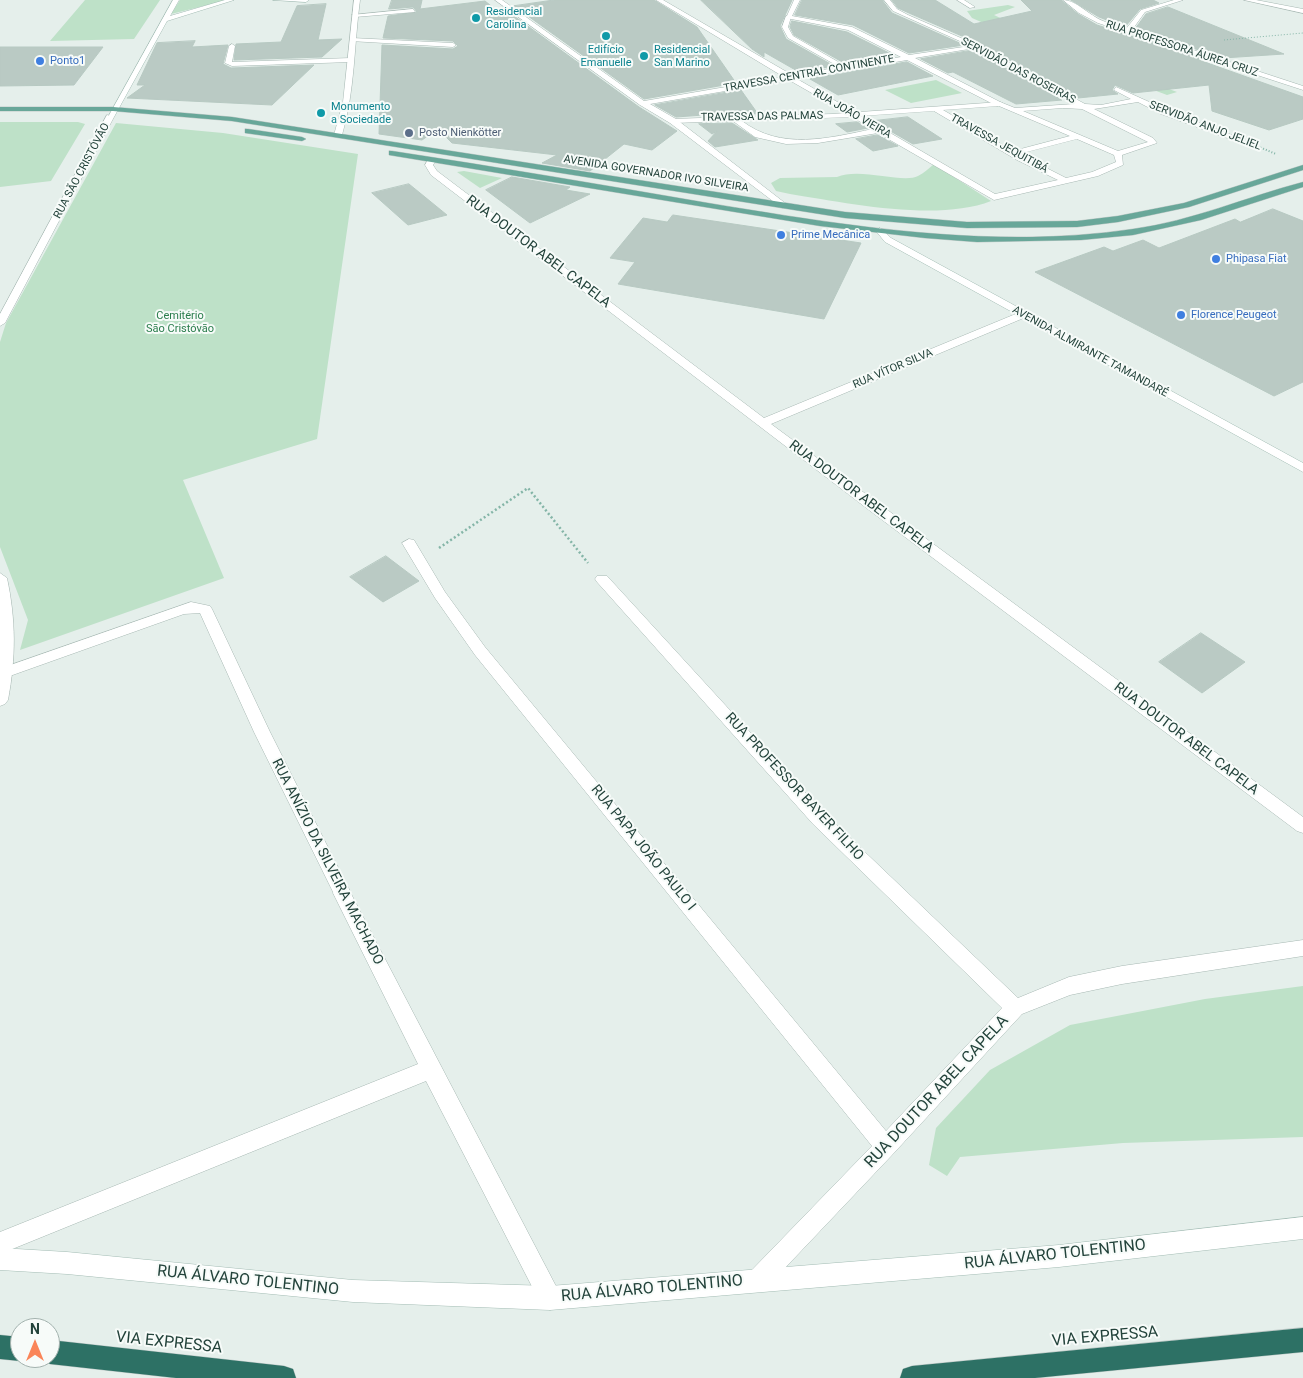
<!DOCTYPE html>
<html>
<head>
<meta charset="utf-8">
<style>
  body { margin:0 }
  #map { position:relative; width:1303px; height:1378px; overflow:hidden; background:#e5efeb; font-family:Roboto,sans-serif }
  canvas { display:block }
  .north { position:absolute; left:10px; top:1318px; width:50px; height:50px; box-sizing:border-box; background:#f7fbf9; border:1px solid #a2b1ad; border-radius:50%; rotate:0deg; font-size:14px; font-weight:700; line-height:20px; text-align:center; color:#23433b }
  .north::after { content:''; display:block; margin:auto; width:18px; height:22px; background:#fa8559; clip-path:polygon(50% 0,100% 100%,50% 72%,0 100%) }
</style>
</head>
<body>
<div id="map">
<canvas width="1303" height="1378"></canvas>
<div class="north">N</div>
</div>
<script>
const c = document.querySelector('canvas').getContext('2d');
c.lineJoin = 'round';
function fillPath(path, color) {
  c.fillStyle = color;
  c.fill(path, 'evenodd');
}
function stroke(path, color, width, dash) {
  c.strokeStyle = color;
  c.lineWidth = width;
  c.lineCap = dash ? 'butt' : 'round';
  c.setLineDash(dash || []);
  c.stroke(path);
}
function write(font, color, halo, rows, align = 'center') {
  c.font = font + ' Roboto,sans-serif';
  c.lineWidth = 4;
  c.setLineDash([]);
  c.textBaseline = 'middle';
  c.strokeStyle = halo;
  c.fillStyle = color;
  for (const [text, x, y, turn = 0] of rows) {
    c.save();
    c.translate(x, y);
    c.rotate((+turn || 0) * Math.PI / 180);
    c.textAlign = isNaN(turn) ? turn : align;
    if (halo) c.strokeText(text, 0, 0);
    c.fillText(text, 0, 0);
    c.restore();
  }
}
const green = new Path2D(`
  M85,0H160L134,39L50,41Z
  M180,0H223L224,1L171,14Z
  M1008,5L1015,7L994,15L1081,56L1177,92L1167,95L1034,45L972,18L967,11Z
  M936,80L962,93L911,103L885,90Z
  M0,122H78L85,124L51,181L0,187Z
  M116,123L223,133L358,154L317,439L183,480L224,578L20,650L28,620L0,547V342L6,323Z
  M934,164L991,201C938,222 846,203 790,194L776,191L771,183L780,178L837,177C860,167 903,184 918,176C924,173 929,168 934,164Z
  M464,171L502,178L480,188L457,172Z
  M1303,986V1137L1123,1143L960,1157L947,1176L929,1165L936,1128L990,1070L1070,1025L1205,999Z`);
const building = new Path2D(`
  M392,0H422L420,9L485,1L495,9L503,8L639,107L677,131L652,150L624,144L590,171L542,163L557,155L452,143L438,129L422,140L379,134L382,45L453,49L458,46L453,41L383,38L388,16L417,12L413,7L389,9Z
  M554,0H654L697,27L736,83L644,99L514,6Z
  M701,0H792L780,26L786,39L834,66L799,72L764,52V57L752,49Z
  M802,0H882L892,13L964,45L909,53L853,25L795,15Z
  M892,0H935L974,24L1032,11L1021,0H1061L1078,14L1097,25L1203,59L1199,60L1303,97V119L1269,130L1212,111L1209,85L1133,93L1115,85L1112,90L1118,94L1078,98L978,43L909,13L898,8Z
  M1071,0H1153L1159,3L1140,9L1125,27L1099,17Z
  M326,4L318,40L342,39L322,57L234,60L236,44L281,42L297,6Z
  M1168,7L1284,54L1223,58L1135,29L1146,14Z
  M792,21L847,32L895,56L846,64L794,35L790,27Z
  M195,41L192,47L228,45L223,64L231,68L314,65L272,105L127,98L145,85H137L157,43Z
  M0,47H103L74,85L0,86Z
  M974,50L1062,100L1016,104L953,72L948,73L921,59Z
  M907,62L933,76L838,95L810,79Z
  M741,90L758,114L731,113L676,117L655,105Z
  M908,117L942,139L913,144L873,121Z
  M857,122L868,128L847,132L836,124Z
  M732,123L758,140L715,147L708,141L717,131L712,134L699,124Z
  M878,135L898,146L873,151L856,139Z
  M512,177L570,187L566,190L590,194L530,223L486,190Z
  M409,184L447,215L408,225L372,193Z
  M1273,209L1303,221V382L1274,396L1035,272L1104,247L1113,251L1143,240L1159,248L1235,219L1240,222Z
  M673,215L861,243L824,319L618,284L635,262L610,258L643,218L667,222Z
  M386,556L419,581L383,602L350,577Z
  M1201,633L1245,662L1202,693L1159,662Z`);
const pathFar2 = new Path2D(`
  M1224,40L1303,33`);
const pathFar1 = new Path2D(`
  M1252,144L1276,154`);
const path = new Path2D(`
  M439,548L528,488L588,563`);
const lane = new Path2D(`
  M884,0H890L897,9L908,15L977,45L1085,104L1101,105L1131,99L1114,90L1116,87L1167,110L1237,137L1230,139L1161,114L1138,102L1094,109L1153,138L1157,143L1122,155L1123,165L1098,176L994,200L878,133L818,143L786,144L755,137L733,121L673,123L669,121L673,119L728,117L732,115L736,117L832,114L1000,102L1015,108L1074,104L973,47L893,11ZM999,106L1070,136L1013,151L943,110ZM1063,108L1082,109L1148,142L1118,151L1023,111ZM934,111L1017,160L1058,180L995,194L861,116ZM852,117L873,129C829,138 781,151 742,121ZM1077,139L1114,155L1116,162L1092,172L1066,178L1019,154Z
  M957,0H964L975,7L970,8Z
  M1244,0H1256L1303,9V13Z
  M413,9L415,12L355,17L352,15Z
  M786,16L791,17L788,27L793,36L847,67V69H843L788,38L782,27Z
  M352,38L453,43L456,45L453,47L350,41Z
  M232,44L235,46L232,62L351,58L354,60L351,62L232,66L225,63L229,46Z
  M191,602L210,606L212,609L270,732L351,893L348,898L342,901L336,898L254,732L200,613L184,614L7,677L0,673L2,668Z`);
const street = new Path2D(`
  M354,0H360C354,45 355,91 342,135L338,137L334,135L343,102Z
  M495,0H502L644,101L784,77L656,0H663L792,75L901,57L848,30L786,18L794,0H800L792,16L852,27L909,55L977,45L975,48L915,58L1004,104L997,106L907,60L797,79L855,112V116H852L789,80L650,104L676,119L785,203V207L782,208L670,123L640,105Z
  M1063,0C1076,0 1090,16 1103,21C1110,24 1119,26 1126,29L1141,10L1174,0H1183L1145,12L1132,30L1303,86V90L1098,23L1079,13Z
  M107,115L114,117L5,323L0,326V314Z
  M429,158L436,160L433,165L437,171L764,418L1018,313H1026V317L771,424L1303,817V833L1297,831L869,510L431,175L425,165Z
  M409,539L414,540L445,592L485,647L886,1131L1002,1008L813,824L597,582L595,579L597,576H607L825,814L1018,998L1069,977L1122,966L1303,940V956L1122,984L1070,995L1022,1014L893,1154L766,1288L758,1291L750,1288L747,1280L750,1272L872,1146L475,655L435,598L402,543Z
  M0,573L7,578C16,620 16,658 8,700L5,704L0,706Z
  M342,885L348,888L558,1290L562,1298L558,1306L550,1310L542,1306L426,1081L0,1254V1232L418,1064L333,893L336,888Z`);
const secondary = new Path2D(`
  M173,0H179L170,16L225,0H234L167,21L114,117L107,119Z
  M273,0H309L306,2Z
  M880,228L891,238L1303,463V472L885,242L876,231Z
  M1303,1217V1239L1059,1267L550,1310L353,1302L67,1274L0,1270V1248L67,1252L353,1280L550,1286L1059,1245Z`);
const primary = new Path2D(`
  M0,107H113L232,117L845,212L967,222L1077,221L1118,216L1184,203L1303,165V170L1189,207L1118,222L1077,227L967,228L845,218L232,121L113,111H0Z
  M248,129L302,137L306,139L302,141L245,133V129Z
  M392,151C498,167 603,185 708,203C848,226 992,250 1133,229C1192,221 1246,197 1303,182V187L1201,220L1133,235L1081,240L977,242L925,238L820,226L389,155V151Z`);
const highway = new Path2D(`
  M1303,1328V1352L1035,1378H900L903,1369L912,1366Z
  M0,1335L20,1337V1358H27L20,1361L0,1359Z
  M50,1340L284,1366L293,1369L296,1378H176L50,1364L41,1358H50Z`);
const markers = [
  [476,18,5,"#0f9aa8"],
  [606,36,5,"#0f9aa8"],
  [644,56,5,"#0f9aa8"],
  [40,61,5,"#3f7fe0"],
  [321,113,5,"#0f9aa8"],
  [409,133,5,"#5c6f8a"],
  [781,235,5,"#3f7fe0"],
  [1216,259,5,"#3f7fe0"],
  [1181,315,5,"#3f7fe0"]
];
const farCulturenames = [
  ["Residencial",486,12],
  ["Carolina",486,25],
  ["Edifício",606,50,"center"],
  ["Emanuelle",606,63,"center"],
  ["Residencial",654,50],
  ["San Marino",654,63],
  ["Monumento",331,107],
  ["a Sociedade",331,120]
];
const farStreetnames = [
  ["RUA PROFESSORA ÁUREA CRUZ",1182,49,18],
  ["SERVIDÃO DAS ROSEIRAS",1018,71,28],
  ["TRAVESSA CENTRAL CONTINENTE",809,74,-10],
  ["RUA JOÃO VIEIRA",852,114,30],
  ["TRAVESSA DAS PALMAS",762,117,-1],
  ["SERVIDÃO ANJO JELIEL",1205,126,21],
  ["TRAVESSA JEQUITIBÁ",999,144,29],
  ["RUA SÃO CRISTÓVÃO",82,171,-62],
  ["AVENIDA GOVERNADOR IVO SILVEIRA",656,174,9],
  ["AVENIDA ALMIRANTE TAMANDARÉ",1090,352,29],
  ["RUA VÍTOR SILVA",893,369,-23]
];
const farShopnames = [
  ["Ponto1",50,61],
  ["Prime Mecânica",791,235],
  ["Phipasa Fiat",1226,259],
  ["Florence Peugeot",1191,315]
];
const farServicenames = [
  ["Posto Nienkötter",419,133]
];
const farParknames = [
  ["Cemitério",180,316],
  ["São Cristóvão",180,329]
];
const streetNames = [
  ["RUA DOUTOR ABEL CAPELA",538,252,37],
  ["RUA DOUTOR ABEL CAPELA",861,497,37],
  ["RUA DOUTOR ABEL CAPELA",1186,739,37],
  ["RUA PROFESSOR BAYER FILHO",794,787,47],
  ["RUA PAPA JOÃO PAULO I",643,848,51],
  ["RUA ANÍZIO DA SILVEIRA MACHADO",327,862,63]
];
const nearStreetnames = [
  ["RUA DOUTOR ABEL CAPELA",937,1092,-47],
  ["RUA ÁLVARO TOLENTINO",1055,1255,-6],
  ["RUA ÁLVARO TOLENTINO",248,1281,6],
  ["RUA ÁLVARO TOLENTINO",652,1289,-5],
  ["VIA EXPRESSA",1105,1337,-5],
  ["VIA EXPRESSA",169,1343,6]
];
fillPath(green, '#bee1c8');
fillPath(building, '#bacac4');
stroke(building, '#b7c9c2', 1);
stroke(lane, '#a7b8b3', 1);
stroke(street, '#a7b8b3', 1);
stroke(secondary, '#a3bcb4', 1);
stroke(primary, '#c1cac8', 1);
stroke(highway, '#c1cac8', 1);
stroke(pathFar2, '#84b5a7', 1, [1, 2]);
stroke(pathFar1, '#84b5a7', 2, [1, 2]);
stroke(path, '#84b5a7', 2.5, [2, 2.5]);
fillPath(lane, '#fff');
fillPath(street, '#fff');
fillPath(secondary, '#fff');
fillPath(primary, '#68a799');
fillPath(highway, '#2d7165');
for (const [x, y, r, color] of markers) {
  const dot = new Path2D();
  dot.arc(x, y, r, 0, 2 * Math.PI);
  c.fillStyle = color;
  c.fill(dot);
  stroke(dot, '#f7fbf9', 2);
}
write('11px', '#0d838f', '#f7fbf9', farCulturenames, 'left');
write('11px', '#23433b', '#f7fbf9', farStreetnames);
write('11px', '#366cbe', '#f7fbf9', farShopnames, 'left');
write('11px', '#4e5e75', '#f7fbf9', farServicenames, 'left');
write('11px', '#2a7d4c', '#f7fbf9', farParknames);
write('14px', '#23433b', '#f7fbf9', streetNames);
write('16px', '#23433b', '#f7fbf9', nearStreetnames);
</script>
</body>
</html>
